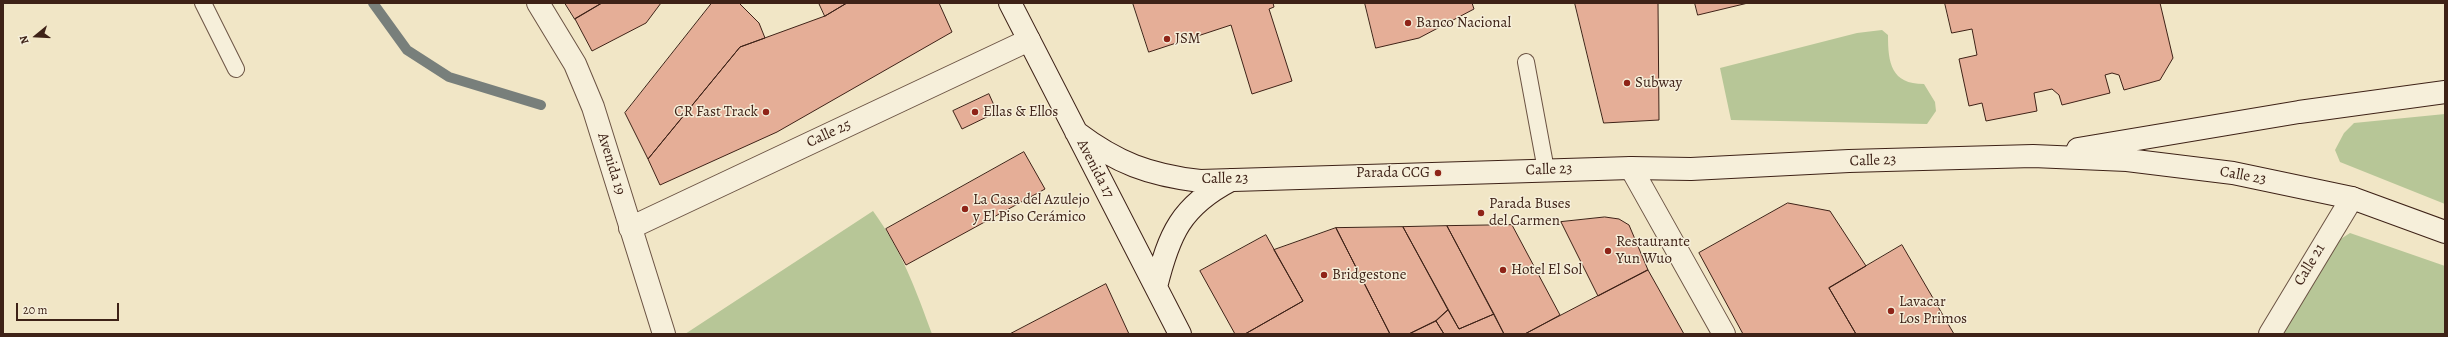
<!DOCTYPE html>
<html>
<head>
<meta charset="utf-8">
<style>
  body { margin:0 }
  #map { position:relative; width:2448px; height:337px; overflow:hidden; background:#f1e6c6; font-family:Alegreya,serif }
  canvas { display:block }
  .frame { position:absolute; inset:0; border:4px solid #3e2217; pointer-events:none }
  .north { position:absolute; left:16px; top:16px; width:40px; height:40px; -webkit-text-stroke:3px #f6efda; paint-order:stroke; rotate:252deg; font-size:11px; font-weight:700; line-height:16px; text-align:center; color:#3e2217 }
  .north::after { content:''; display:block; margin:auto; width:14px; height:18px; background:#3e2217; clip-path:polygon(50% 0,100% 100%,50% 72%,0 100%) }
  .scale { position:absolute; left:16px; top:303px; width:103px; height:18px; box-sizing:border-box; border:2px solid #3e2217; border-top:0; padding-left:5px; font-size:12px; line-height:14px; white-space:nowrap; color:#3e2217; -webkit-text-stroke:3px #f6efda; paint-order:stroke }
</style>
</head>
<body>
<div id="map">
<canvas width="2448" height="337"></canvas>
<div class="frame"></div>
<div class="north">N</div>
<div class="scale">20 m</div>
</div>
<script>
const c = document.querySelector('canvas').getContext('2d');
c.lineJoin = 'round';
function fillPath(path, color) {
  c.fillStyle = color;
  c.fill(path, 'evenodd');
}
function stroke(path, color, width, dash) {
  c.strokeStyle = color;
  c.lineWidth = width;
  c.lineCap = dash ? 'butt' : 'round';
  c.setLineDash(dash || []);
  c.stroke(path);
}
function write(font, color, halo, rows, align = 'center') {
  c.font = font + ' Alegreya,serif';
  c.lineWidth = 3;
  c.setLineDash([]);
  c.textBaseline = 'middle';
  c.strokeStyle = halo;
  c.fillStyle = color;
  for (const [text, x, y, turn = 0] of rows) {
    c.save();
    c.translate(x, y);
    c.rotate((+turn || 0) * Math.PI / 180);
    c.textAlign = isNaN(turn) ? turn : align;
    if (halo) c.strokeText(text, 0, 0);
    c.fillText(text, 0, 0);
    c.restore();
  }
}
const green = new Path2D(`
  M1882,30L1888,35C1888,63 1891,84 1924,84L1935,102L1936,111L1927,124L1731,120L1720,68L1857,33Z
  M2445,114V204L2340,162L2335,150L2344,133L2354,123Z
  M873,211C901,249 916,290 932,334H685Z
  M2350,233L2445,266V334H2283L2336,242Z`);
const stream = new Path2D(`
  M373,3L407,50L449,77L541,105`);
const building = new Path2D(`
  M565,3H602L575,19Z
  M602,3H661L646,23L592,51L575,19Z
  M712,3H739L759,23L765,38L740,47L648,159L625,113Z
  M819,3H847L825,16Z
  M847,3H939L952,32L777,132L660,185L648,159L740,47L825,16Z
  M1133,3H1273L1274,7L1269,9L1292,81L1252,94L1231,25L1149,52Z
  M1365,3H1472L1474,9L1419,38L1376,48Z
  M1575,3H1658L1659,120L1604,123Z
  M1695,3H1748L1698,15Z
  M1945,3H2160L2173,58L2160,80L2124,90L2119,75L2112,73L2105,75L2110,93L2062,105L2059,95L2052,89L2034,93L2037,111L1986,121L1982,103L1969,106L1959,59L1977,55L1972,29L1952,33Z
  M989,94L997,112L962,129L953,111Z
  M1024,152L1045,189L906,265L886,229Z
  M1788,203L1830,211L1866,266L1829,288L1856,334H1743L1699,253Z
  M1605,217L1619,219L1629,225L1648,270L1598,296L1561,222Z
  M1512,225L1560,315L1525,334H1504L1447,226Z
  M1447,226L1494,314L1459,329L1403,227Z
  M1403,227L1448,310L1436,321L1409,334H1390L1336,228Z
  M1336,228L1390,334H1245L1303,301L1274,250Z
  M1266,235L1303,301L1245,334H1235L1200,271Z
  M1902,245L1954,334H1856L1829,288Z
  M1648,270L1684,334H1525Z
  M1106,284L1129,334H1010Z
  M1448,310L1459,329L1494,314L1504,334H1444L1436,321Z
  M1436,321L1444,334H1409Z`);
const lane = new Path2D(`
  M203,3L236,69
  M1526,62L1546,170`);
const street = new Path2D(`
  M538,3L575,64L593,107L664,334
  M1631,168L1724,334
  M630,228L1029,40
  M2270,334L2352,198`);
const secondary = new Path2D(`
  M1010,3L1180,334
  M1076,132C1117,163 1149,175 1200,181L1631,168L1691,169L1849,161L2033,156L2127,160L2233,173L2352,198L2445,232
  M2078,149L2299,112L2445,92
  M1156,287C1169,234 1181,206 1231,180`);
const markers = [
  [1408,23,4,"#8f2418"],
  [1167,39,4,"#8f2418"],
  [1627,83,4,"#8f2418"],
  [766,112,4,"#8f2418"],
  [975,112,4,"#8f2418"],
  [1438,173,4,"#8f2418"],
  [965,209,4,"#8f2418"],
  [1481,213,4,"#8f2418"],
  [1608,251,4,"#8f2418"],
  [1503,270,4,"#8f2418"],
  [1324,275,4,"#8f2418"],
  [1891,311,4,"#8f2418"]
];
const poiNames = [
  ["Banco Nacional",1416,23],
  ["JSM",1175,39],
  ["Subway",1635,83],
  ["CR Fast Track",758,112,"right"],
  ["Ellas & Ellos",983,112],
  ["Parada CCG",1430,173,"right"],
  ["La Casa del Azulejo",973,200],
  ["y El Piso Cerámico",973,217],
  ["Parada Buses",1489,204],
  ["del Carmen",1489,221],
  ["Restaurante",1616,242],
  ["Yun Wuo",1616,259],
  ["Hotel El Sol",1511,270],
  ["Bridgestone",1332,275],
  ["Lavacar",1899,302],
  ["Los Primos",1899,319]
];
const streetNames = [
  ["Calle 25",829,134,-25],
  ["Calle 23",1873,161,-2],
  ["Avenida 19",611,164,73],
  ["Avenida 17",1095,169,63],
  ["Calle 23",1549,170,-2],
  ["Calle 23",2243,176,10],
  ["Calle 23",1225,179,-1],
  ["Calle 21",2310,265,-59]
];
fillPath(green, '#b7c697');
stroke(stream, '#787f7b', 10);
fillPath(building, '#e5ae97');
stroke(building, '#3e2217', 1);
stroke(lane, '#6b5343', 18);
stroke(street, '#6b5343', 24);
stroke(secondary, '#3e2217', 24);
stroke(lane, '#f6efda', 16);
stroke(street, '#f6efda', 22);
stroke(secondary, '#f6efda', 22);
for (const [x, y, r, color] of markers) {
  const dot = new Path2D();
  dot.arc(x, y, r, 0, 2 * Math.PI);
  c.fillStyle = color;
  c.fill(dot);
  stroke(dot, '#f6efda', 1.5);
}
write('15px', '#3e2217', '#f6efda', poiNames, 'left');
write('15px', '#3e2217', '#f6efda', streetNames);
</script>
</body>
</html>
